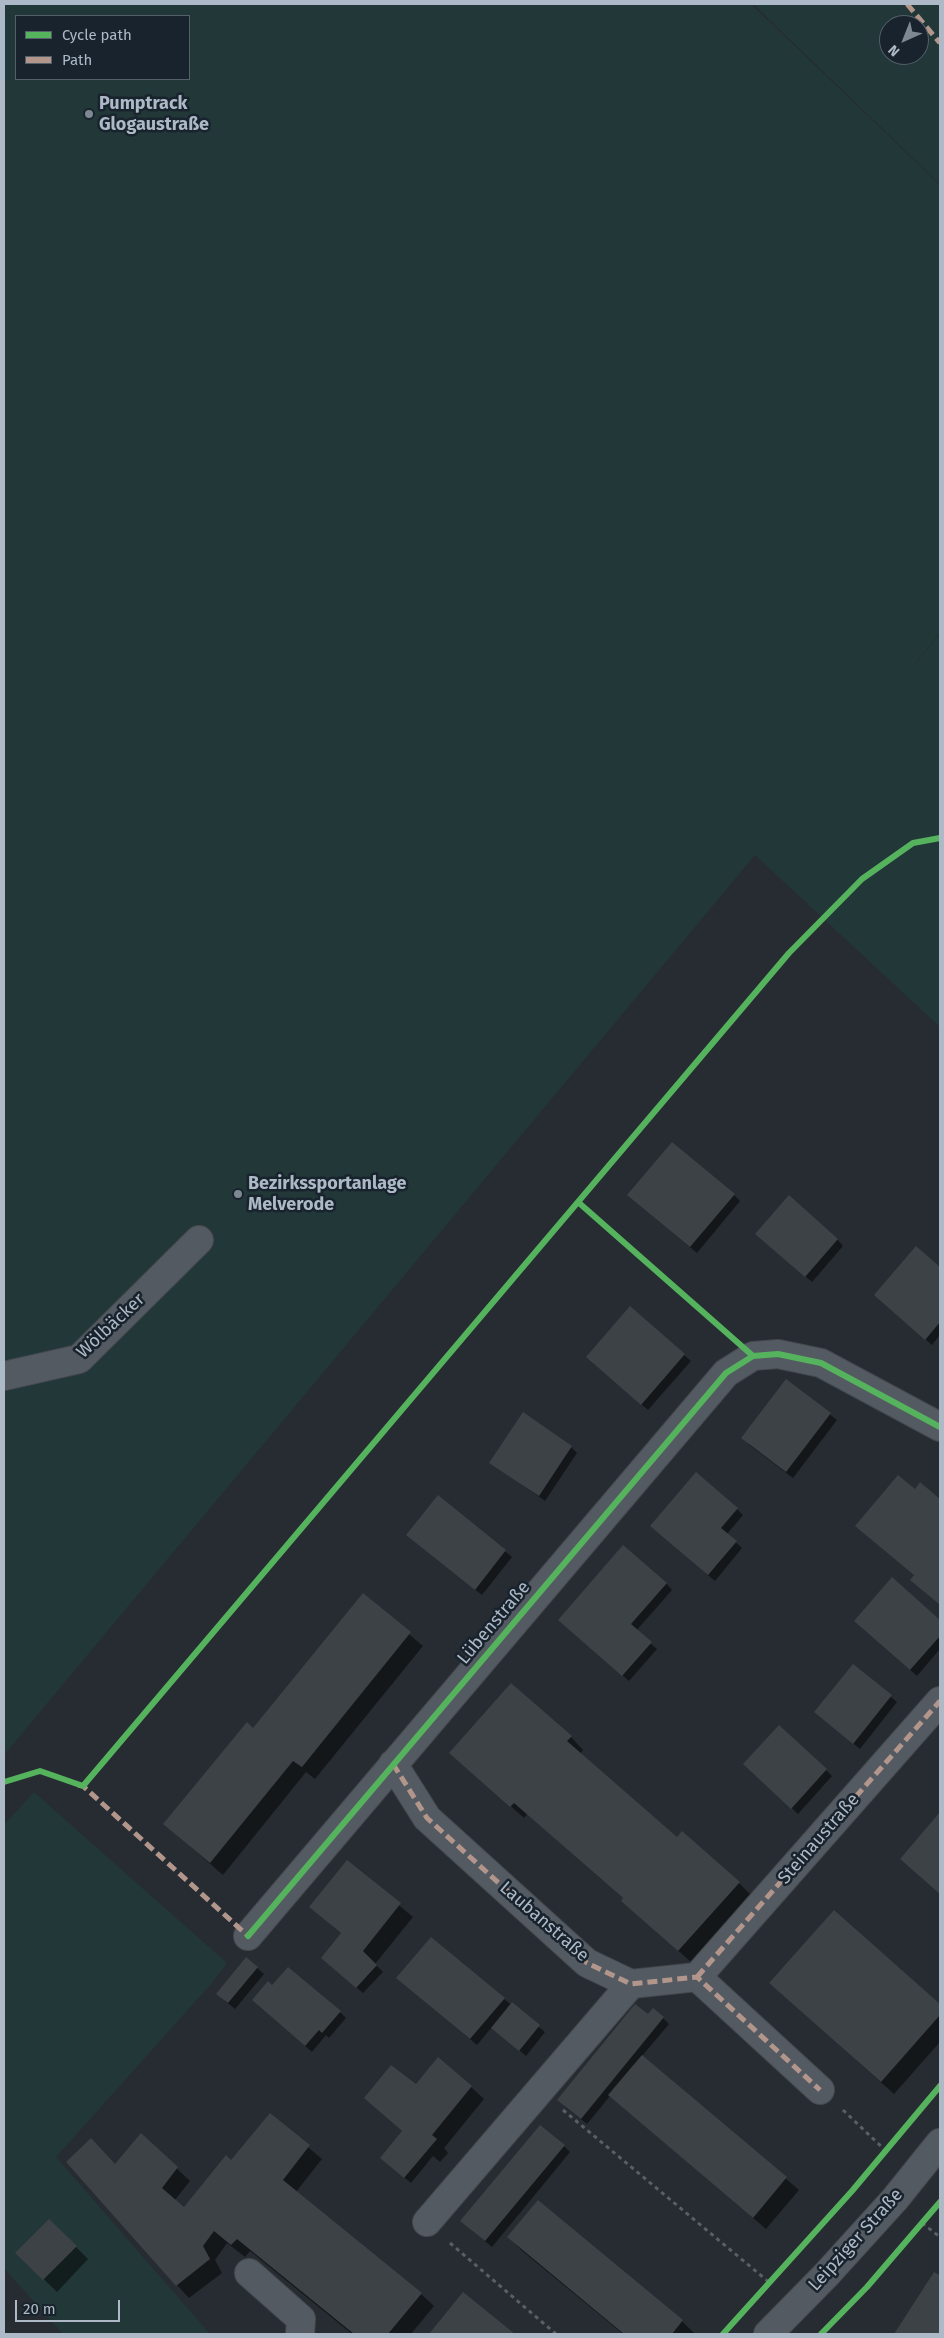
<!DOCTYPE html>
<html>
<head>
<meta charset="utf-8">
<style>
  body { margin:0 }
  #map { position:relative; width:944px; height:2338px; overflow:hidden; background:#262c32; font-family:"Fira Sans",sans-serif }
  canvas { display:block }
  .frame { position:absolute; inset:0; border:5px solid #adb9c6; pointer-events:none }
  .legend { position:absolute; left:15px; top:15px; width:175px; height:65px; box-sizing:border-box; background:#19232d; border:1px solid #545f6a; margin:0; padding:6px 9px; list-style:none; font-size:15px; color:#adb9c6 }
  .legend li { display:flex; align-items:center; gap:10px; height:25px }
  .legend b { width:25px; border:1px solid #545f6a }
  .north { position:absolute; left:879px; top:15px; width:50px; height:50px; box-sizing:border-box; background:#19232d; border:1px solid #545f6a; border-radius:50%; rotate:224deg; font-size:14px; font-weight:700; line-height:20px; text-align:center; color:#adb9c6 }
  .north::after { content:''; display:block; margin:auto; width:18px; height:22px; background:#7e8892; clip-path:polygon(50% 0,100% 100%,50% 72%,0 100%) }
  .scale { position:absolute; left:15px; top:2300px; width:105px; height:22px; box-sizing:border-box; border:2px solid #adb9c6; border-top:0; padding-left:6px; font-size:15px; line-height:18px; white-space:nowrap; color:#adb9c6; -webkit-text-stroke:4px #19232d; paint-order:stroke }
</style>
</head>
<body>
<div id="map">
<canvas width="944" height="2338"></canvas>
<div class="frame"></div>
<ul class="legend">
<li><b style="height:6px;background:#56b35d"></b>Cycle path</li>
<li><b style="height:6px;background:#b2968c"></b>Path</li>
</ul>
<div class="north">N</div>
<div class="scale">20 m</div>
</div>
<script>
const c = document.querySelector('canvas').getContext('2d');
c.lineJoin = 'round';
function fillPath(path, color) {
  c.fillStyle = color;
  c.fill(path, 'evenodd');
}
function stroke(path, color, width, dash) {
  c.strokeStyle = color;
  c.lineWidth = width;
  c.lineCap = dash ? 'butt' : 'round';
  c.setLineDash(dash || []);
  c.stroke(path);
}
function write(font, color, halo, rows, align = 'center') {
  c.font = font + ' "Fira Sans",sans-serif';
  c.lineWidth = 5;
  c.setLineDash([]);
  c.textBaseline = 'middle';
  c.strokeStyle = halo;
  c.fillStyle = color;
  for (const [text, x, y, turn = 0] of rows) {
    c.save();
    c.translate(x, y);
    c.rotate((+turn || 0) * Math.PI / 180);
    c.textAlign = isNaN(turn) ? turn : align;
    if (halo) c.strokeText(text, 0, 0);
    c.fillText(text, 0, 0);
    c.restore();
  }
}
const green = new Path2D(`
  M4,4H751L940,185V633L900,682L940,634V1027L755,855L4,1755ZM16,16H189V79H16Z
  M753,4H940V184ZM889,25H919V55H889Z
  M34,1792L227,1963L211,1984L56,2157L210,2334H63L4,2268V1825Z`);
const shadow = new Path2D(`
  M734,1195L740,1201L697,1253L635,1201Z
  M837,1239L843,1246L812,1282L763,1240Z
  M916,1248L940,1268V1335L932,1345L882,1301Z
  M630,1308L691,1361L648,1410L593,1363Z
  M786,1380L837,1420L793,1478L748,1444Z
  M571,1447L577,1453L545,1501L491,1462Z
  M920,1484L940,1501V1605L918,1586L915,1575V1491Z
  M438,1497L512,1557L482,1595L414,1541Z
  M737,1509L743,1515L727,1534L742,1548L715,1581L652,1526Z
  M892,1579L940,1622V1649L917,1676L861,1627Z
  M666,1583L672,1590L636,1631L657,1649L629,1681L566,1626Z
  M363,1595L423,1646L315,1779L306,1772L223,1875L164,1824L254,1730Z
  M853,1666L897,1702L860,1749L815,1712Z
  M511,1685L571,1737L583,1750L580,1754L677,1839L739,1883L751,1895L692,1963L636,1913L624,1899L527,1814L524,1818L451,1753Z
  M751,1770H826L832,1776L798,1814Z
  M940,1814V1893L901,1859Z
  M347,1862L413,1917L375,1964L383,1972L363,1993L329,1964L342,1934L311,1907Z
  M834,1911L940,2006V2042L894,2094L770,1983Z
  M247,1959L264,1974L235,2009L224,2000Z
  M404,1984L504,1999L545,2032L526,2056L492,2027L477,2045Z
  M259,2006L340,2012L346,2018L329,2038L326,2035L312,2052Z
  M648,2016L663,2018L669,2024L642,2056L799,2190L766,2229L610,2096L587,2124L564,2106Z
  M416,2086L471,2087L484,2099L444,2148L448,2153L440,2162L433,2156L411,2183L381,2158L403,2132L365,2098Z
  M270,2115L322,2159L296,2192L421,2294L434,2306L411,2334H352L250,2251L245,2257L227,2243L215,2260L222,2273L189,2298L177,2285L116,2165L141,2135L190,2181L174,2201L184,2209L232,2162Z
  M564,2146L570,2152L492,2247L468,2227Z
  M538,2201L682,2321L695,2334H623L521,2250L509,2237Z
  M49,2220L88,2259L57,2292L17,2253Z
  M935,2273L940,2277V2334H895Z
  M463,2294L513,2334H431Z`);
const building = new Path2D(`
  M672,1142L735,1194L690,1247L627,1195Z
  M789,1195L838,1239L805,1277L755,1234Z
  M916,1246L940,1267V1322L925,1340L874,1295Z
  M630,1306L685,1354L641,1405L586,1357Z
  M786,1379L831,1413L786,1472L741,1438Z
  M523,1412L572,1446L539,1496L489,1463Z
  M696,1472L738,1508L721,1528L737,1541L708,1575L650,1526Z
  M898,1475L915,1489L920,1482L940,1499V1605L910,1580L914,1575L855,1526Z
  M438,1495L506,1550L475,1590L406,1535Z
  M623,1545L667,1583L631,1624L652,1642L622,1676L558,1620Z
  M892,1577L940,1620V1636L910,1670L854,1621Z
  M363,1593L411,1632L302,1767L293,1761L210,1863L163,1824L247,1722L253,1728Z
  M853,1664L892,1695L853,1744L814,1712Z
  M511,1683L572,1736L567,1741L677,1837L682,1831L740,1882L678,1951L621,1901L623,1898L514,1803L510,1807L449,1753Z
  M779,1725L827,1769L791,1809L743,1764Z
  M940,1812V1894L900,1859Z
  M347,1860L401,1903L363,1951L377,1965L356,1988L321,1958L341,1933L309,1907Z
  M834,1910L940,2004V2015L881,2082L769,1983Z
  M431,1937L505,1998L470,2039L396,1978Z
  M246,1957L258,1967L228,2003L216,1994Z
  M288,1967L341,2011L322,2033L319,2030L305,2046L252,2000L268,1981L272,1985Z
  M512,2002L540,2025L519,2051L491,2028Z
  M635,2004L648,2014L653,2008L664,2017L581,2119L557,2100Z
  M642,2055L787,2177L753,2218L608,2095Z
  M438,2057L472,2086L432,2135L437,2139L404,2178L380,2158L402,2131L364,2098L391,2065L416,2084Z
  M270,2113L310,2145L283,2180L422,2293L388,2334H354L237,2239L231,2245L214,2231L203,2246L210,2259L176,2286L66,2162L91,2138L115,2164L141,2133L178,2167L162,2188L184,2207L226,2155L231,2160Z
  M540,2125L565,2145L485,2241L460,2221Z
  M538,2200L683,2320L672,2334H624L507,2237Z
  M49,2219L77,2246L43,2280L15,2253Z
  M934,2272L940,2275V2334H894Z
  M463,2292L515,2334H429Z`);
const path = new Path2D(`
  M563,2110L770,2283
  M843,2110L886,2151
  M922,2223L940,2237
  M450,2243L556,2334`);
const minor = new Path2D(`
  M4,1376L79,1359L199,1240
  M393,1764L427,1818L587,1963L631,1984L697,1977L820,2090
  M248,1936L726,1373L753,1356L778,1354L821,1363L940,1427
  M697,1977L940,1701
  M427,2222L631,1984
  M249,2273L301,2319L300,2334
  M768,2334L826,2275L895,2199L940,2143`);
const quiet = new Path2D(`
  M907,4L940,43
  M393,1764L427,1818L587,1963L631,1984L697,1977L820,2090
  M78,1785L83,1786L248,1936L251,1932
  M697,1977L940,1701`);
const cycleway = new Path2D(`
  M578,1202L753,1356
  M4,1782L40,1771L83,1786L789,953L862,879L913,843L940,838
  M248,1936L726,1373L753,1356L778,1354L821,1363L940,1427
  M723,2334L852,2191L940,2086
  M821,2334L867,2287L940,2202`);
const markers = [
  [89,114,5,"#7e8892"],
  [238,1194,5,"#7e8892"]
];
const poiNames = [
  ["Pumptrack",99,104],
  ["Glogaustraße",99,125],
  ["Bezirkssportanlage",248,1184],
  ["Melverode",248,1205]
];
const streetNames = [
  ["Wölbäcker",111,1326,-43],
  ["Lübenstraße",494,1623,-50],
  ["Steinaustraße",819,1839,-49],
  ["Laubanstraße",544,1922,41],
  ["Leipziger Straße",856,2240,-48]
];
fillPath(green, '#223738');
fillPath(shadow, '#0007');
fillPath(building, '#3d4247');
stroke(minor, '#44484d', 30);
stroke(path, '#585f65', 3, [4, 4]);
stroke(minor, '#545a62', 28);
stroke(quiet, '#b2968c', 5, [10, 5]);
stroke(cycleway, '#56b35d', 6);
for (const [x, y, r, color] of markers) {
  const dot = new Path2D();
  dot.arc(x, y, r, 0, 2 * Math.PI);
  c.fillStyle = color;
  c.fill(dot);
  stroke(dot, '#19232d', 2);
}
write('bold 18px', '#adb9c6', '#19232d', poiNames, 'left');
write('18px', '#adb9c6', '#19232d', streetNames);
</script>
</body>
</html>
